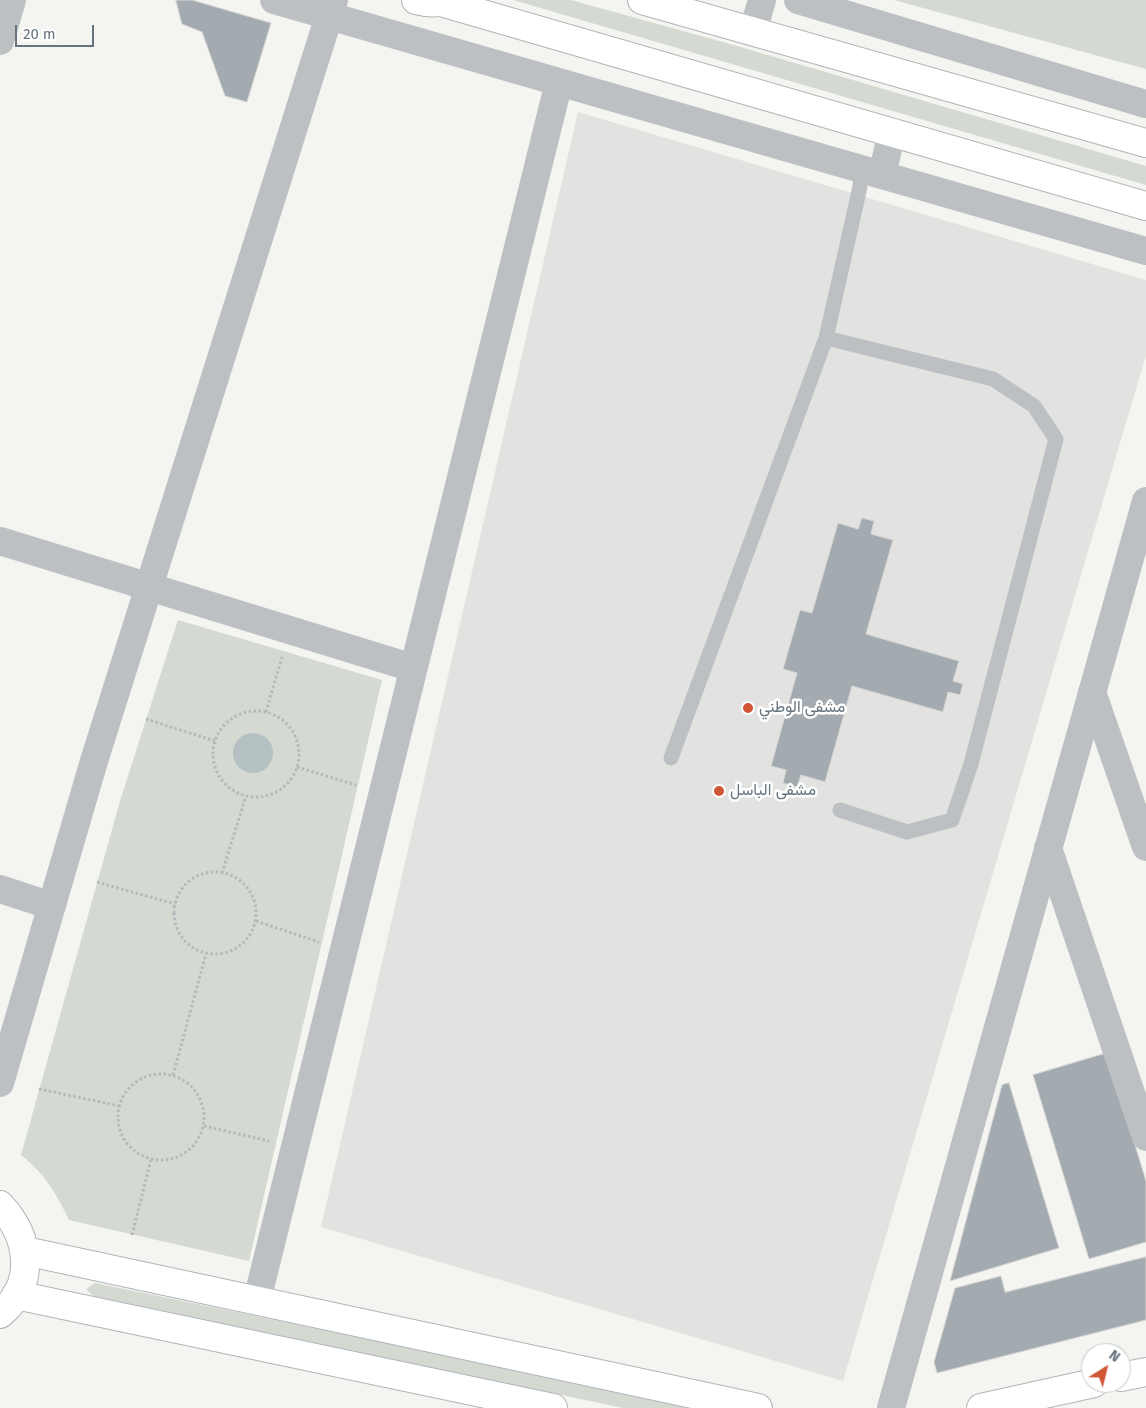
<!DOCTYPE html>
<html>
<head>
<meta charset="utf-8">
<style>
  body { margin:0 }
  #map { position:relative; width:1146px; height:1408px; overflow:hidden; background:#f4f4f1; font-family:"Fira Sans",sans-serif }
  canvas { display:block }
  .north { position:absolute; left:1081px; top:1343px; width:50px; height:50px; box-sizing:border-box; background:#fff; border:1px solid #c2c7cc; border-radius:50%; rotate:36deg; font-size:14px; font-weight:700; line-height:20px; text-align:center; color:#66747f }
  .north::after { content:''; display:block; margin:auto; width:18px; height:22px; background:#d15634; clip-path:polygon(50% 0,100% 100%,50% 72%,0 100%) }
  .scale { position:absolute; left:15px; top:25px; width:79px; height:22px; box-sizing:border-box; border:2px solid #66747f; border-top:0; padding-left:6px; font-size:15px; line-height:18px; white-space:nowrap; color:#66747f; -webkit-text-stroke:4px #fff; paint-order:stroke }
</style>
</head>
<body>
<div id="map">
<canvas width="1146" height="1408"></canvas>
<div class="north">N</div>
<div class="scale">20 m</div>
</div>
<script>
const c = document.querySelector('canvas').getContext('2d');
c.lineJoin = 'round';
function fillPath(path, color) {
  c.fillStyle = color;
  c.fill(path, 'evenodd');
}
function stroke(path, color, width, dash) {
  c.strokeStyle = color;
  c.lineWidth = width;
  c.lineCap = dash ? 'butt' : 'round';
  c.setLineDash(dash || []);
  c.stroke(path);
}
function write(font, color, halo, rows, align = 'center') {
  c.font = font + ' "Fira Sans",Vazirmatn,sans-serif';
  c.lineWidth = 5;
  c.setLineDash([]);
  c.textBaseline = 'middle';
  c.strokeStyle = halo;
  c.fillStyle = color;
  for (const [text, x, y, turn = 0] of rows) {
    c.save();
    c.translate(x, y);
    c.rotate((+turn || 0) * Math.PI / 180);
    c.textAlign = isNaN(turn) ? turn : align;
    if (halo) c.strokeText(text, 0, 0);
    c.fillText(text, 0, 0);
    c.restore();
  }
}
const built = new Path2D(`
  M578,112L1146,280V355L843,1381L321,1227Z`);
const green = new Path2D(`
  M513,0H571L737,46L1146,166V185Z
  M894,0H1146V69Z
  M178,620L382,680L249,1261L69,1220C56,1193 45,1174 21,1155L120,801Z
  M95,1283L702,1408H623L93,1296L86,1289Z`);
const water = new Path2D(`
  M233 753a20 20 0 1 1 40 0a20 20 0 1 1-40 0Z`);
const building = new Path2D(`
  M176,0H192L271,23L247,102L225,96L202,32L182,24Z
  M862,518L874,521L871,534L893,540L866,634L959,661L953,681L963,684L960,695L948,692L943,712L852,686L825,782L801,775L797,787L783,783L786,770L771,766L797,673L783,669L800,610L812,613L838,523L858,529Z
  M1107,1053L1146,1181V1242L1089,1259L1033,1075Z
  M1009,1083L1059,1248L950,1281L1002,1085Z
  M1146,1257V1320L937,1373L934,1362L955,1288L1001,1276L1005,1292Z`);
const path = new Path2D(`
  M213 754a43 43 0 1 1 86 0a43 43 0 1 1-86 0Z
  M266,712L282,657
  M146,719L215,741
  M297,767L356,785
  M174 913a41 41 0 1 1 82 0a41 41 0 1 1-82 0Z
  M222,873L246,796
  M97,882L175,904
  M256,921L319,942
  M118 1117a43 43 0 1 1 86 0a43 43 0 1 1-86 0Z
  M173,1075L206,954
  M39,1089L120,1106
  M204,1126L269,1141
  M132,1235L151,1159`);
const lane = new Path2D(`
  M826,338L993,379L1034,406L1056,439L971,764L952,820L907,832L840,810
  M671,758L826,338L858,196L863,170`);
const street = new Path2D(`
  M274,0L1146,251
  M798,0L1146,104
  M753,31L762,0
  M0,41L12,0
  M882,175L892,132
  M0,541L413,668
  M1092,692L1146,847
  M1048,848L1146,1137
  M0,889L52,906
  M0,1083L94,761L334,0
  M257,1300L559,82
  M891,1408L1146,501`);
const secondary = new Path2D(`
  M0,1205C30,1237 37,1284 0,1314
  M25,1251L758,1408
  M16,1295L553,1408
  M1121,1377L1146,1372
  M981,1408L1094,1383`);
const primary = new Path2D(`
  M416,0C427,3 436,4 447,0
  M642,0L1146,143
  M441,2L1146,206`);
const markers = [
  [748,708,6,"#d15634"],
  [719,791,6,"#d15634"]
];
const poiNames = [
  ["مشفى الوطني",759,708],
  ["مشفى الباسل",730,791]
];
fillPath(built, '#e2e3e1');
fillPath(green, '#d4d9d1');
fillPath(water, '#b5c0c3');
fillPath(building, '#a4abb0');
stroke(building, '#d6d6d4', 1);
stroke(secondary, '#b1b5b9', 30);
stroke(primary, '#b0b4b7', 30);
stroke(path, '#b6b9bb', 3, [2.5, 2.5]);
stroke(lane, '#bcc0c3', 15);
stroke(street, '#bcc0c3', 28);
stroke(secondary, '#fff', 28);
stroke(primary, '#fff', 28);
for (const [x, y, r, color] of markers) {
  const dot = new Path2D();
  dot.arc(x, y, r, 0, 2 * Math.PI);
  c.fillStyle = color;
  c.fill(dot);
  stroke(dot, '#fff', 2);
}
write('16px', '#66747f', '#fff', poiNames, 'left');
</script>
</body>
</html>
